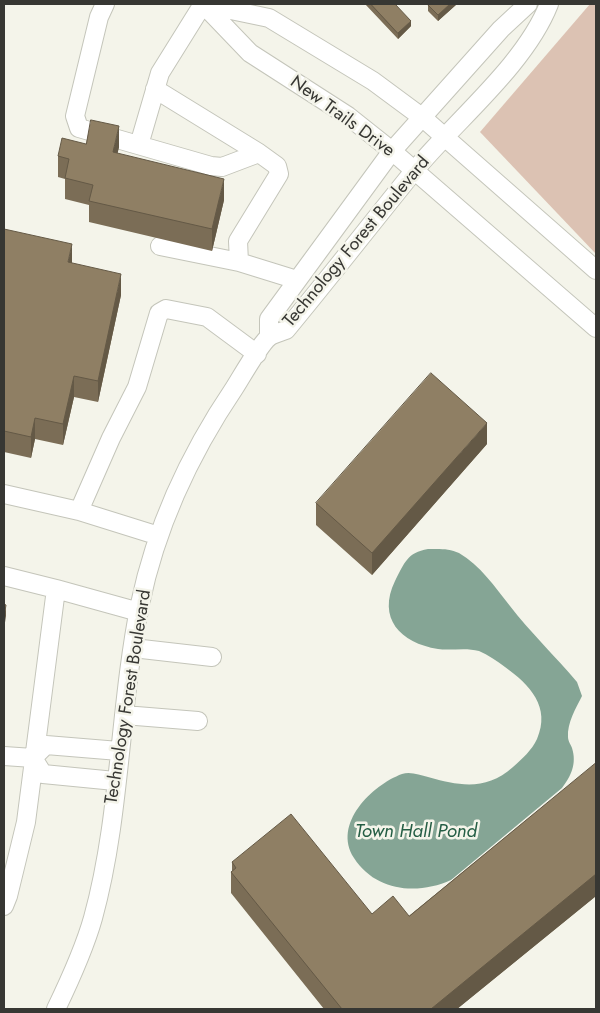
<!DOCTYPE html>
<html>
<head>
<meta charset="utf-8">
<style>
  body { margin:0 }
  #map { position:relative; width:600px; height:1013px; overflow:hidden; background:#f4f4ea; font-family:Jost,sans-serif }
  canvas { display:block }
  .frame { position:absolute; inset:0; border:5px solid #373733; pointer-events:none }
</style>
</head>
<body>
<div id="map">
<canvas width="600" height="1013"></canvas>
<div class="frame"></div>
</div>
<script>
const c = document.querySelector('canvas').getContext('2d');
c.lineJoin = 'round';
function fillPath(path, color) {
  c.fillStyle = color;
  c.fill(path, 'evenodd');
}
function stroke(path, color, width, dash) {
  c.strokeStyle = color;
  c.lineWidth = width;
  c.lineCap = dash ? 'butt' : 'round';
  c.setLineDash(dash || []);
  c.stroke(path);
}
function write(font, color, halo, rows, align = 'center') {
  c.font = font + ' Jost,sans-serif';
  c.lineWidth = 5;
  c.setLineDash([]);
  c.textBaseline = 'middle';
  c.strokeStyle = halo;
  c.fillStyle = color;
  for (const [text, x, y, turn = 0] of rows) {
    c.save();
    c.translate(x, y);
    c.rotate((+turn || 0) * Math.PI / 180);
    c.textAlign = isNaN(turn) ? turn : align;
    if (halo) c.strokeText(text, 0, 0);
    c.fillText(text, 0, 0);
    c.restore();
  }
}
const green = new Path2D(`
  M590,4H596V254L480,132Z`);
const water = new Path2D(`
  M428,549C438,549 449,548 459,553C480,565 495,587 510,606C530,632 555,656 577,682L582,696C576,708 567,723 568,737C568,741 571,745 572,748C577,764 571,776 562,788L451,880C418,895 376,892 354,858C332,824 372,785 402,774C410,771 420,775 428,777C460,786 486,791 513,767C522,759 532,750 537,739C551,707 530,685 505,667C497,661 488,655 479,651C465,647 451,651 438,649C400,643 377,618 395,581C405,562 407,553 428,549Z`);
const minor = new Path2D(`
  M105,4L99,17L75,116L79,128L211,166L222,167L259,153L277,166L279,174L238,241L239,262L297,280
  M202,4L269,18L373,81L423,118L596,270
  M203,4L250,53L348,116L392,151L596,328
  M155,89L259,153
  M139,145L160,73L203,4
  M160,246L239,262
  M269,337V319L392,151L501,29L528,4
  M4,494L79,511
  M159,536L79,511L111,438L137,387L159,313L166,309L207,317L257,354
  M4,576L56,589L26,822L8,896L4,906
  M56,589L139,612
  M133,648L212,657
  M124,715L198,721
  M4,756L33,758
  M33,758L46,745L119,751
  M33,758L43,774L115,781
  M56,1009C70,980 84,950 93,918C121,816 119,708 140,604C156,527 191,452 235,387C242,376 260,344 269,337C273,334 281,332 286,330C329,278 371,224 414,171C456,120 525,65 549,4`);
const wall = new Path2D(`
  M365,4H395L411,26L398,39Z
  M457,4L438,21L428,11V5Z
  M86,144L119,147L117,154L224,200L212,251L89,222V205L65,199V179L58,177V156Z
  M4,229L72,263L121,295L98,402L74,397L63,445L35,439L31,458L4,452Z
  M487,444L372,575L316,525V503Z
  M596,763V896L457,1009H324L231,893V872L232,871V862L372,914L409,916Z`);
const shadedWall = new Path2D(`
  M450,4H457L438,21V15Z
  M411,21V26L398,39V33Z
  M119,126V147L113,174V152Z
  M224,179V200L212,251V229Z
  M72,244V266L68,262Z
  M121,274V295L98,402V381Z
  M74,376V397L63,445V424Z
  M35,418V439L31,458V437Z
  M487,423V444L372,575V553Z
  M6,605V616L4,629V617Z
  M596,874V896L457,1009H431Z`);
const building = new Path2D(`
  M371,4H395L411,21L398,33Z
  M429,4H450L438,15L428,5Z
  M91,120L119,126L113,152L224,179L212,229L89,201L93,185L65,178L69,159L58,156L62,138L86,144Z
  M4,229L72,244L68,262L121,274L98,381L74,376L63,424L35,418L31,437L4,431Z
  M431,373L487,423L372,553L316,503Z
  M4,604L6,605L4,617Z
  M596,763V874L431,1009H342L231,872L236,868L232,862L291,814L372,914L393,896L409,916Z`);
const streetNames = [
  ["New Trails Drive",342,117,36],
  ["Technology Forest Boulevard",357,242,-50],
  ["Technology Forest Boulevard",129,697,-81]
];
const waterNames = [
  ["Town Hall Pond",416,832]
];
fillPath(green, '#dcc2b3');
fillPath(water, '#85a595');
stroke(minor, '#c4c5ba', 20);
stroke(minor, '#fff', 18);
fillPath(wall, '#7b6d56');
fillPath(shadedWall, '#645946');
fillPath(building, '#8f7f64');
stroke(building, '#645946', 1);
write('18px', '#373733', '#f4f4ea', streetNames);
write('italic 19px', '#255e45', '#f4f4ea', waterNames);
</script>
</body>
</html>
